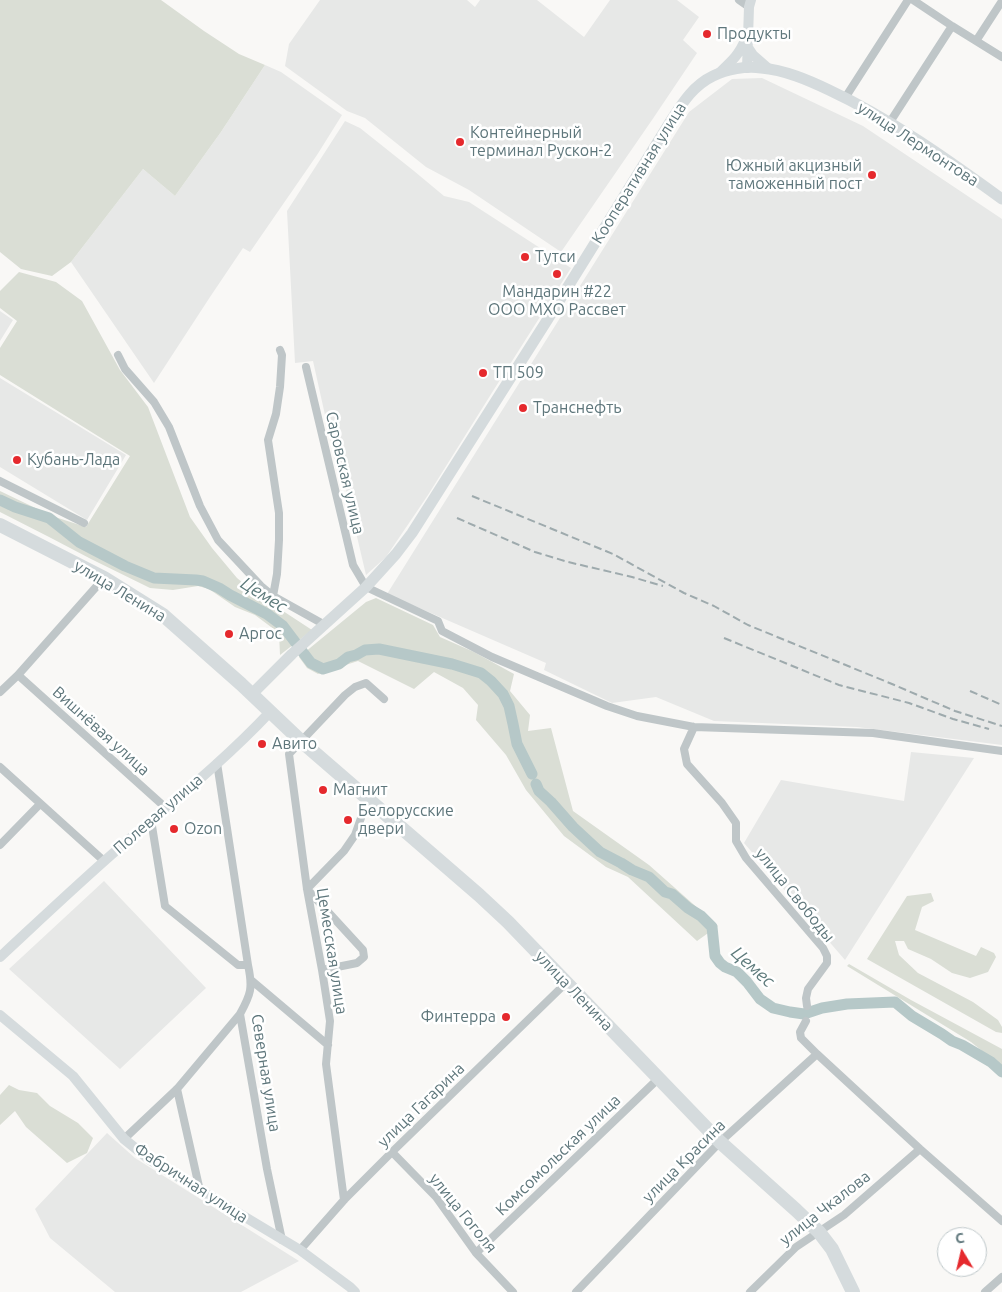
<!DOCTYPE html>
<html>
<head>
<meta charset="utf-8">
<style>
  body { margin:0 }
  #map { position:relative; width:1002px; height:1292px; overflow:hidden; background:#f9f8f6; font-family:Ubuntu,sans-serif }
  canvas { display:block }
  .north { position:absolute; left:937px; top:1227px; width:50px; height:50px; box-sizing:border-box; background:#fff; border:1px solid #bfc8ca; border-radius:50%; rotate:351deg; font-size:14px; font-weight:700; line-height:20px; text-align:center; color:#5e767b }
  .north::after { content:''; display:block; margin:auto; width:18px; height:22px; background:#e5292d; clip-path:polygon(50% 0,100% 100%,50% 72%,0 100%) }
</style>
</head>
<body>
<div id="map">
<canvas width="1002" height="1292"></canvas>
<div class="north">С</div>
</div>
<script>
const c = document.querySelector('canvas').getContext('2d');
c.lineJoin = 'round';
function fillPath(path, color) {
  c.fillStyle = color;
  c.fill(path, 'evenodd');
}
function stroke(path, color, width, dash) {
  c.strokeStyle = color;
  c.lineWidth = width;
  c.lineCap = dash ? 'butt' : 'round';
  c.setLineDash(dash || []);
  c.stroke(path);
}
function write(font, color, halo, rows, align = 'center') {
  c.font = font + ' Ubuntu,sans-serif';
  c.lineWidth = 5;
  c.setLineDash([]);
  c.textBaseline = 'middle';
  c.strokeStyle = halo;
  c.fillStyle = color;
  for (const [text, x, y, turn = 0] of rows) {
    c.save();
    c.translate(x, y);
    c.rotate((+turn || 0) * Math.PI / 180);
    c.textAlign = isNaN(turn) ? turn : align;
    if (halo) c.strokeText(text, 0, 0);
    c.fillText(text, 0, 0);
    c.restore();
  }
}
const built = new Path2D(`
  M320,0H467L475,7L480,0H537L584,37L610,0H677L699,17L683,40L697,53L652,120L561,252L469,190L426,167L365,118L347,111L285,66L289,44Z
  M265,65L281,72L342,115L317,155L250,252L243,248L210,297L154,383L71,262L143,169L175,196L221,132Z
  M762,78L863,126L1002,219V745L857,727L714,721L656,697L612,703L544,670L546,663L387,594L689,112L732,79Z
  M345,121L360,128L414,171L444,196L469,202L571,268L493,391L428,495L386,557L366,575L343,477L337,469L313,361L295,363L287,211Z
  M0,311L13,320L0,341Z
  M0,378L126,455L87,520L0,467Z
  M911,752L974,758L845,960L744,843L781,780L904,801Z
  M104,881L206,988L120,1069L9,969Z
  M107,1133L135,1158L299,1261L241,1292H115L50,1238L35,1209Z`);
const green = new Path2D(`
  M0,0H161L204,31L239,54L265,65L221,132L175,196L143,169L71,262L52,276L21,269L0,252Z
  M19,272L56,282L82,301L120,370L148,407L190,517L212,548L237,578L254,592L312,630L280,655L279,633L255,615L235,607L209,589L198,586L173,590L150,588L91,559L51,538L0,512V491L52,516L86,527L130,456L0,375V348L17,321L0,308V291Z
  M376,598L433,625L440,637L474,652L514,674L510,691L530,715L528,731L551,728L573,811L649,865L718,926L697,941L628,877L606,867L564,836L526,790L506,755L476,720L478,705L463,688L434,672L414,689L358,661L318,674L307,668L299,657L366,602Z
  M931,893L934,901L922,907L915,930L976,956L981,947L994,953L996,957L988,972L970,978L952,973L931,959L908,949L904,941H895L899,955L918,973L973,1002L998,1020L1002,1027V1033L996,1032L867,959L907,896Z
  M849,964L911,1000L1002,1049V1067L971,1042L847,966Z
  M9,1085L19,1090L37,1093L50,1106L78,1123L93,1138L87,1153L67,1163L26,1127L15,1111L0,1125V1095Z`);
const river = new Path2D(`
  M0,500L15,507L49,518L79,542L125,566L154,578L196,580L203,581L219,588L230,595L267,614L283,626L311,663L323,669L339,664L348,657L356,655L365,650L379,649L452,664L481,673L491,681L503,694L509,706L513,724L517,744L532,774
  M536,784L539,791L551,802L573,827L600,852L621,863L632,870L649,877L665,892L672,894L688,908L701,916L712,927L715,956L720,963L725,967L737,972L747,982L760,999L773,1008L790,1012L804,1014L822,1008L847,1004L895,1002L912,1016L942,1034L952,1041L962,1045L991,1062L1002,1072`);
const street = new Path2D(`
  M739,0L749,7
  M913,0L952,26L1002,57
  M976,41L1002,1
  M845,98L908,0
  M890,122L952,26
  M118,355L125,369L154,402L169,427L200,506L218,540L261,586L273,596L325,625
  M306,367L353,565L366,587L438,621L442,631L492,657L607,706L637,716L694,727L873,733L1002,751
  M0,481L84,523
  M273,596L277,574L279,540V513L268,440L276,414L280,387L282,355L280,350
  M18,675L166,808
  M0,692L18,675L104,578
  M694,727L684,749L687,764L722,803L736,823V841L746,858L823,948L827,956V963L808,989L806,998L807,1006
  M217,763L248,965C253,988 251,994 240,1014L267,1169L282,1240
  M0,767L104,861
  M151,820L165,906L238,965H248
  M0,845L40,804
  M322,970L357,963L364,957L363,950L307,889L344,851L355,835L361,818
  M251,980L328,1045
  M806,1021L800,1032L801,1038L817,1054L920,1149L1002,1221
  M177,1089L200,1191
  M124,1139L177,1089L240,1014
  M392,1152L436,1197L476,1253L513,1292
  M344,1200L326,1064L330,1021L322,970L307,889L289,754L345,695L355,687L366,683L384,699
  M300,1250L344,1200L392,1152L566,983
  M476,1253L659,1078
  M576,1292L720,1142L817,1054
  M750,1292L796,1247L844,1215L920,1149
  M985,1292L1002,1277`);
const secondary = new Path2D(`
  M747,46L753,55L769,69
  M747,68L749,7L751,0
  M719,73C732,61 739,55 746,38
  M0,957C42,918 83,879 126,842C175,800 226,759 270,712
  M0,1015L73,1076L124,1139L150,1160L300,1250L350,1287L355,1292`);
const primary = new Path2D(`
  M252,694L292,654L366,587L396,554L412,533L546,322L672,119C683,102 694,85 713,76C727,69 746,66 761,68C785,70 808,80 829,90C891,119 947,159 1002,199`);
const highway = new Path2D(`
  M0,525L104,578L163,615L241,684L301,741L479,895L508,922L720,1142L796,1210L819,1232L832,1249L853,1292`);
const rail = new Path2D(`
  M472,496L613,554L684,593L714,606L748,625L892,684L955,711L1002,726
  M457,518L535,552L568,562L632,577L663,586
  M724,638L839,685L909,703L953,719L989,729
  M970,691L1002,705`);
const markers = [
  [707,34,5,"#e5292d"],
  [460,142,5,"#e5292d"],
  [872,175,5,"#e5292d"],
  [525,257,5,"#e5292d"],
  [557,274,5,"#e5292d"],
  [483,373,5,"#e5292d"],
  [523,408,5,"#e5292d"],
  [17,460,5,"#e5292d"],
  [229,634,5,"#e5292d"],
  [262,744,5,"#e5292d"],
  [323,790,5,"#e5292d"],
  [348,820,5,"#e5292d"],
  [174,829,5,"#e5292d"],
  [506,1017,5,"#e5292d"]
];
const poiNames = [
  ["Продукты",717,34],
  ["Контейнерный",470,133],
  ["терминал Рускон-2",470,151],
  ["Южный акцизный",862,166,"right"],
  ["таможенный пост",862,184,"right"],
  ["Тутси",535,257],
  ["Мандарин #22",557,292,"center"],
  ["ООО МХО Рассвет",557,310,"center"],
  ["ТП 509",493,373],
  ["Транснефть",533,408],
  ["Кубань-Лада",27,460],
  ["Аргос",239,634],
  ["Авито",272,744],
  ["Магнит",333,790],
  ["Белорусские",358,811],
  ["двери",358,829],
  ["Ozon",184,829],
  ["Финтерра",496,1017,"right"]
];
const streetNames = [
  ["улица Лермонтова",918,144,33],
  ["Кооперативная улица",639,173,-58],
  ["Саровская улица",345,473,77],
  ["улица Ленина",120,591,31],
  ["Вишнёвая улица",101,731,42],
  ["Полевая улица",158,814,-41],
  ["улица Свободы",795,895,51],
  ["Цемесская улица",332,951,81],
  ["улица Ленина",574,991,46],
  ["Северная улица",266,1073,81],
  ["улица Гагарина",421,1105,-44],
  ["Комсомольская улица",558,1155,-44],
  ["улица Красина",684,1161,-45],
  ["Фабричная улица",191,1183,33],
  ["улица Чкалова",825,1208,-38],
  ["улица Гоголя",463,1213,51]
];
const waterNames = [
  ["Цемес",264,595,32],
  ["Цемес",753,967,42]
];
fillPath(built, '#e7e8e7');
fillPath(green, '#daded5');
stroke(river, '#b6c8c8', 11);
stroke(street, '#bfc6c8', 8);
stroke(secondary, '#d5dbdd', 10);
stroke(primary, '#d5dbdd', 11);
stroke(highway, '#d5dbdd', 14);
stroke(rail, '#9eaaad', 2, [8, 4]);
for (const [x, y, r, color] of markers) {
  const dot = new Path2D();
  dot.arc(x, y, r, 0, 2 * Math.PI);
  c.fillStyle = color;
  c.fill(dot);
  stroke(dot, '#fff', 2);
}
write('16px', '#5e767b', '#fff', poiNames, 'left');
write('16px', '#5e767b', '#fff', streetNames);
write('italic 18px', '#5e7b7c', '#fff', waterNames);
</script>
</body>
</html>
